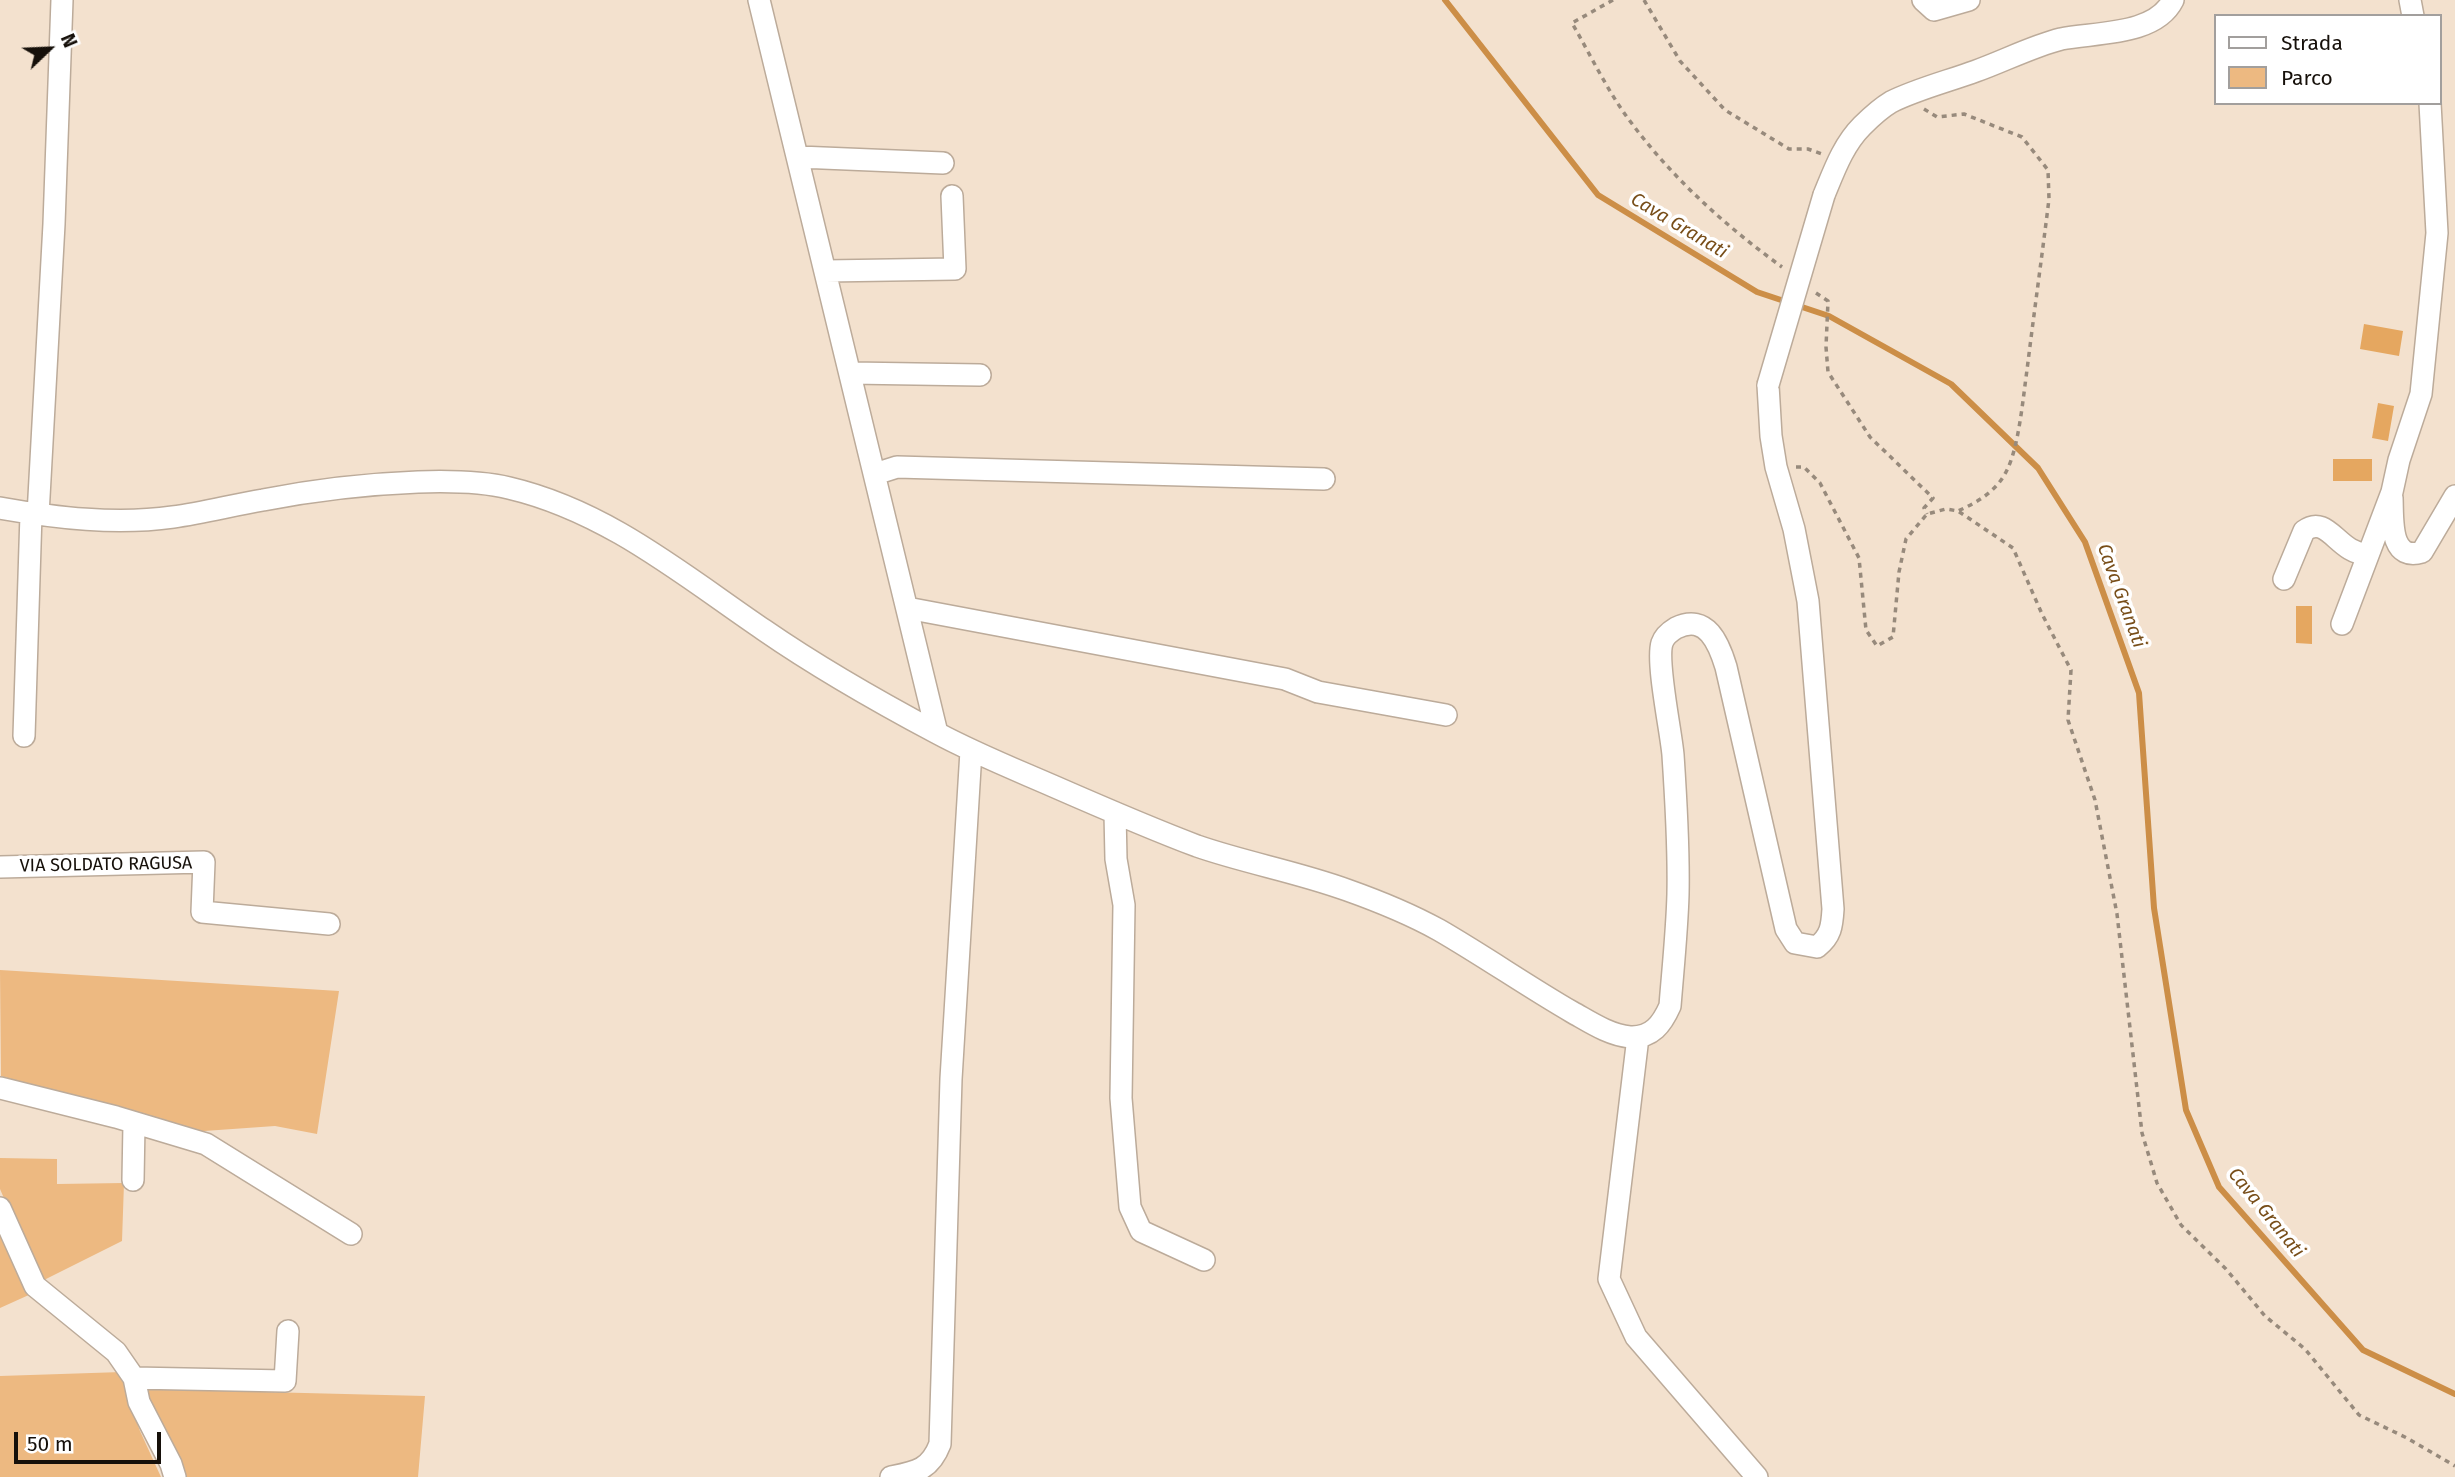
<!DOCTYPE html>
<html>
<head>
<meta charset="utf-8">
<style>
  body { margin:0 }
  #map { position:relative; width:2455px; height:1477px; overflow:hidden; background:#f3e1ce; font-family:"Fira Sans",sans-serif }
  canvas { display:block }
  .legend { position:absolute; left:2214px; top:14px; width:228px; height:91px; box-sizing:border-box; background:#fff; border:2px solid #a29f9d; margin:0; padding:9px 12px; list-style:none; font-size:21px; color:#16100a }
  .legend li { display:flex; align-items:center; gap:14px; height:35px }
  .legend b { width:35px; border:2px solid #a29f9d }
  .north { position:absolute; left:14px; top:14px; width:70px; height:70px; -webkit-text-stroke:5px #fff; paint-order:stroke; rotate:67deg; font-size:19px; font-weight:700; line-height:28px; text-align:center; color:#16100a }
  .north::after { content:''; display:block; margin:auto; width:24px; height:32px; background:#16100a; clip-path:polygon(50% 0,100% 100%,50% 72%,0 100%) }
  .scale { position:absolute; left:14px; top:1432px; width:147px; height:32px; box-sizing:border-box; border:4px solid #16100a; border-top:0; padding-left:9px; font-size:21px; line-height:24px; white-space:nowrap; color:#16100a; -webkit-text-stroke:5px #fff; paint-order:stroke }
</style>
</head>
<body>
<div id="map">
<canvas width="2455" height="1477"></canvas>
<ul class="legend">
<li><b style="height:9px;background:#fff"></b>Strada</li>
<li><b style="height:19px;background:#edb981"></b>Parco</li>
</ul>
<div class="north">N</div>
<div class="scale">50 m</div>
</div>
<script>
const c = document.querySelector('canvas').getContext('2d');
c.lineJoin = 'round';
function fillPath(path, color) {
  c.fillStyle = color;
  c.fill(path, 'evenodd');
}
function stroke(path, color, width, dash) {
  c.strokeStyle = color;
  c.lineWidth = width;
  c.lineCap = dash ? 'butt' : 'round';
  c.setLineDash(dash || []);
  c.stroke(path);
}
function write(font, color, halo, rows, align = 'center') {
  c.font = font + ' "Fira Sans",sans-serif';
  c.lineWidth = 7;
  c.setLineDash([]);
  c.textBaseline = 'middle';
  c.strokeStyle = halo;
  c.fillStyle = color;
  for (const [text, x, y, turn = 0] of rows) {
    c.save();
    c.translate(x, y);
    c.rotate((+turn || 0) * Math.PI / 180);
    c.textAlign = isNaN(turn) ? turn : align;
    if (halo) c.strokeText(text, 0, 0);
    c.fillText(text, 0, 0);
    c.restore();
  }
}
const green = new Path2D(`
  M0,970L339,991L317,1134L275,1126L190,1132L1,1076Z
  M0,1158L57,1159V1184L124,1183L122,1241L40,1282L0,1189Z
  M0,1225L31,1294L0,1308Z
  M122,1372L126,1393L140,1431L161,1477H0V1376Z
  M144,1389L425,1396L418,1477H180Z`);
const stream = new Path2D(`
  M1445,0L1598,195L1757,292L1829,316L1951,384L2038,468L2085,542L2139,693L2154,908L2186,1110L2219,1187L2363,1350L2455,1394`);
const building = new Path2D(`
  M2364,324L2403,331L2399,356L2360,349Z
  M2378,403L2394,406L2388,441L2372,438Z
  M2333,459H2372V481H2333Z
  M2296,606H2312V644L2296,643Z`);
const path = new Path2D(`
  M1613,0L1572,23C1590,54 1606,88 1627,117C1670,176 1723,224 1782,267
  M1644,0L1680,61L1725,110L1789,149H1808L1822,154
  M1924,109L1937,117L1964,114L2022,137L2048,170L2049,199C2042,256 2034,313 2027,370C2023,398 2019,446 2007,470C1997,491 1978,502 1958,511
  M1816,293L1828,301L1826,347L1828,372L1870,437L1933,498L1924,508L1927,514
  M1796,467H1804L1820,483L1859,558L1866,630L1877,646L1893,637L1899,572L1906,539L1927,514L1946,509L1958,511L2013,548L2042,614L2071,670L2068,720L2095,800L2117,914L2142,1133L2157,1183L2181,1225L2226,1269L2265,1316L2305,1349L2359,1415L2407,1438L2455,1466`);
const minor = new Path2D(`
  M759,0L937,733
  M1923,0L1934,10L1969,0
  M2410,0L2413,16
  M799,157L943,163
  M1824,195C1834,171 1843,145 1862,126C1870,118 1881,108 1891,102C1917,89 1949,81 1976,71C2004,61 2033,46 2061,39C2095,32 2155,36 2173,0
  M826,271L955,269L952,196
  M851,373L980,375
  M875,474L897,467L1324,479
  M2392,498C2393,519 2389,562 2422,552L2455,496
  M0,508C57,518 116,525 173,517C203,513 233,505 263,500C314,490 366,484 418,482C447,481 480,481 509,488C607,511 683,575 764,630C819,668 877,701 937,733C974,753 1014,769 1053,786C1101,807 1149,828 1197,846C1246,863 1298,872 1347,890C1378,901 1410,914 1439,930C1484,956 1527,986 1572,1012C1590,1022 1609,1035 1630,1037C1652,1038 1662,1024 1670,1006C1673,968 1677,931 1678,894C1679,848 1676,800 1673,755C1671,731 1656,662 1662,643C1664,637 1671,631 1676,628C1707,613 1719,644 1726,667L1786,929L1795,943L1817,947C1831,936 1832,926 1833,909L1808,601L1794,529L1776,467L1771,436L1768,385
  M38,515L54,224L62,0
  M2284,579L2304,531C2328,513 2338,554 2367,554
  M907,608L1285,679L1318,692L1446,715
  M2342,624L2392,492L2399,460L2421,394L2437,233L2430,103
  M24,736L31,514
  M1115,813L1116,859L1124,905L1121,1098L1130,1207L1141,1231L1204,1260
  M0,867L204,862L202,912L329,924
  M1638,1037L1609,1279L1636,1337L1757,1477
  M0,1088L116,1117L206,1144L351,1234
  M133,1180L134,1124
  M0,1208L35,1286L116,1352L134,1378L139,1402L171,1464L175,1477
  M134,1378L285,1381L288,1331
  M891,1477C916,1472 930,1470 940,1444L951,1079L971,751`);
const minorBridge = new Path2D(`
  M1768,385L1824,195`);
const streetNames = [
  ["VIA SOLDATO RAGUSA",106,865,-1]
];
const waterNames = [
  ["Cava Granati",1679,226,31],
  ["Cava Granati",2121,596,70],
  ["Cava Granati",2266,1213,51]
];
fillPath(green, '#edb981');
stroke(stream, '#cc8e47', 6);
fillPath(building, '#e5a760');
stroke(minor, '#bcab9a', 24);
stroke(path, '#978a7c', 3.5, [5, 5]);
stroke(minor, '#fff', 21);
stroke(minorBridge, '#bcab9a', 24, []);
stroke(minorBridge, '#fff', 21);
write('18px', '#16100a', '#fff', streetNames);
write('italic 19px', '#784e19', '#fff', waterNames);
</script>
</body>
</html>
